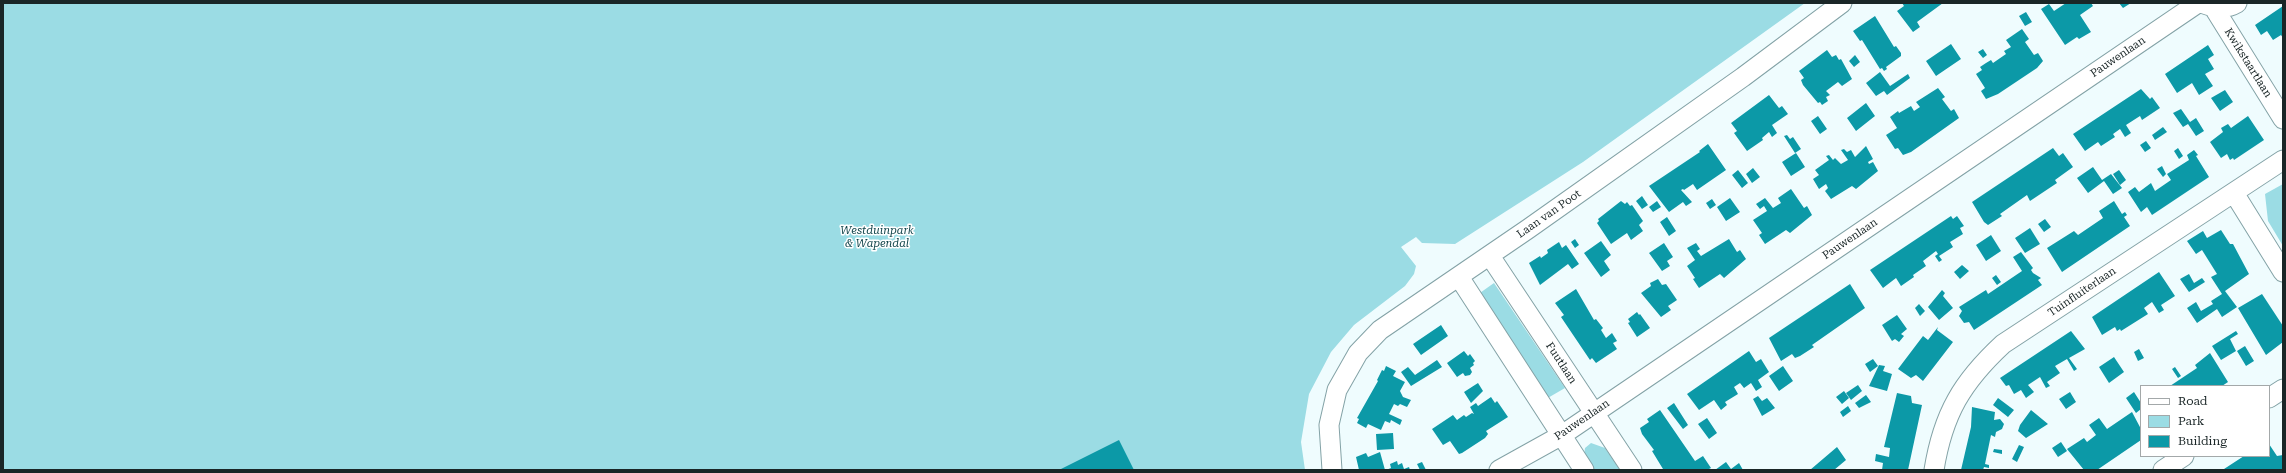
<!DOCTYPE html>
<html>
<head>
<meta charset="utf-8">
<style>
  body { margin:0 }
  #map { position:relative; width:2286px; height:473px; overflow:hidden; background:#effcfe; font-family:"Roboto Serif",serif }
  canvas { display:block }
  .frame { position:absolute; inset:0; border:4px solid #1a2627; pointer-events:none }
  .legend { position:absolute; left:2140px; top:385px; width:130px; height:72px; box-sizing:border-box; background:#fff; border:1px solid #a3a8a9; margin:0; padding:5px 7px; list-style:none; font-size:12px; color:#1a2627 }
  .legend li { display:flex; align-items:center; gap:8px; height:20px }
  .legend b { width:20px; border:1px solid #a3a8a9 }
</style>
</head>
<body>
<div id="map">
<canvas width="2286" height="473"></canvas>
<div class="frame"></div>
<ul class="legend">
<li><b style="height:5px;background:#fff"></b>Road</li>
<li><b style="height:11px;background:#9bdce4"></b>Park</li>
<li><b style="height:11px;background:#0c99a7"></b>Building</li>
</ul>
</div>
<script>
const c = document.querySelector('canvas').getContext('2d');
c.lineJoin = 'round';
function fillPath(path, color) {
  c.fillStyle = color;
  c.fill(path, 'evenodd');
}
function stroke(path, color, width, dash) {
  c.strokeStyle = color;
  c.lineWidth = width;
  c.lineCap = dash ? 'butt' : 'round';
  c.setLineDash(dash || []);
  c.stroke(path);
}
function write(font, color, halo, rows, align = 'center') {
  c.font = font + ' "Roboto Serif",serif';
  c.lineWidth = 3;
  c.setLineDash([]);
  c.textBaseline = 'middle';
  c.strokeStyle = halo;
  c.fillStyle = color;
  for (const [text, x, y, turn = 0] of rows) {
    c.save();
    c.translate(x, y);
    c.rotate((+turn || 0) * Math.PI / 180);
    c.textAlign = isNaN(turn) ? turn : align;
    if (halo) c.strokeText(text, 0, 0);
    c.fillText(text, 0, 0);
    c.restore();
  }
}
const green = new Path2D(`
  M3,3H1805L1583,162L1455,244L1422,243L1416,237L1401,247L1416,266L1414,274L1405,286L1354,325L1331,352L1309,394L1301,442L1305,470H3Z
  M2283,184V246L2268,221L2265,194Z
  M1494,283L1565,388L1546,399L1477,295Z
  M1591,443L1605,448L1620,470H1593L1584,455L1585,448Z`);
const building = new Path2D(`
  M1902,3H1943L1917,22L1920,27L1913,32L1897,11L1904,6Z
  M2066,3H2091L2093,6L2080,15L2091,32L2079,39L2077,37L2065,45L2041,9L2049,4L2054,11Z
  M2119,3H2131L2123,8Z
  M2283,6V38L2281,35L2273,40L2267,31L2261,35L2255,25Z
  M2026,12L2032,22L2025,26L2019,16Z
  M1875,16L1894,47L1896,46L1901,53V56L1886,67L1887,69L1884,71L1882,68L1880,69L1862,40L1860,41L1853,31Z
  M2022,29L2029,39L2025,42L2034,55L2038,53L2043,61L2037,68L1998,94L1986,99L1981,91L1985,88L1976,74L1982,70L1980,67L1986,63L1991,60L1993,63L2006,54L2004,51L2011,47L2006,40Z
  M1951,44L1961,59L1936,76L1926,61Z
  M2208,45L2214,55L2208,59L2214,69L2205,74L2213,86L2199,95L2192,83L2177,93L2165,74Z
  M1983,49L1987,55L1983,58L1978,52Z
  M1827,50L1832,57L1836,55L1839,60L1841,59L1852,79L1842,86L1838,82L1826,91L1830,95L1826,97L1828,101L1822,105L1820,102L1818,103L1803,85L1801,80L1804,78L1799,71Z
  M1855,55L1860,62L1854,67L1849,61Z
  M1880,72L1890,86L1908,74L1910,78L1887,95L1884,91L1876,96L1866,83Z
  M1938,88L1945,97L1942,99L1951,111L1954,109L1959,118L1911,152L1903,155L1898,148L1895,149L1886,135L1897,128L1890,117L1898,111L1899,113L1911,106L1914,111L1920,107L1916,102Z
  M2141,89L2150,99L2152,97L2160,108L2142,120L2140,116L2126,125L2131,133L2125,137L2120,129L2113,134L2115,137L2101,146L2098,142L2085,151L2073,134Z
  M2225,90L2233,102L2220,111L2211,98Z
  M1769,95L1779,108L1782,106L1788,114L1772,125L1777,133L1772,137L1769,132L1762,138L1763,140L1747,151L1734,133L1737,131L1731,123Z
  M1866,103L1875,116L1856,131L1847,118Z
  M2181,109L2190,122L2196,118L2204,131L2196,136L2188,124L2183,127L2173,113Z
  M1818,116L1827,129L1820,134L1811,121Z
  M2248,116L2264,140L2234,160L2233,158L2230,160L2227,154L2221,158L2210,142L2223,132L2221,128L2228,124L2231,128Z
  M2163,127L2167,132L2155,140L2152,135Z
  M1787,135L1790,139L1793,137L1801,149L1795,153L1784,136Z
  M2146,141L2151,148L2145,152L2140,145Z
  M1708,144L1726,170L1697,190L1693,184L1684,190L1683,189L1681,190L1692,202L1686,206L1683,202L1669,212L1649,186L1700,152L1699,151Z
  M1866,146L1873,159L1868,162L1869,164L1873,162L1878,171L1856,189L1852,186L1831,199L1825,191L1828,188L1826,184L1819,189L1813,179L1819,175L1815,170L1829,160L1826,156L1829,155L1833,160L1835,158L1841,164L1848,160L1841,150L1844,149L1847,152L1851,150L1855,157Z
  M2053,148L2059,156L2063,153L2073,167L2055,180L2057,183L2030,201L2027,195L2000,214L2002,216L1988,225L1984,222L1972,202Z
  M2178,148L2183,156L2179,159L2174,151Z
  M2194,150L2198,155L2196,156L2209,177L2152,215L2147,207L2141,212L2128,192L2135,187L2139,192L2151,183L2155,191L2171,180L2167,174L2189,160L2187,155Z
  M1796,153L1805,167L1791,176L1782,162Z
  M2162,166L2166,174L2163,177L2157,169Z
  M2093,167L2102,180L2111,174L2122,188L2113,194L2104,181L2088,193L2077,178Z
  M1753,168L1760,177L1752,183L1746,174Z
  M1738,170L1748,183L1742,188L1732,175Z
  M2119,170L2126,180L2120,185L2113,174Z
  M1791,189L1804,208L1807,206L1812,215L1790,233L1786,230L1765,244L1759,235L1762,233L1753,220L1767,211L1764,206L1760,209L1756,204L1765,198L1773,208L1781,203L1778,198Z
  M1642,196L1648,205L1642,209L1636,201Z
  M1730,198L1740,212L1726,221L1717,207Z
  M1712,199L1716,205L1710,209L1706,203Z
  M1621,201L1625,204L1627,202L1630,206L1632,205L1643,221L1639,225L1643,231L1631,240L1627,233L1611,244L1597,223L1599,221L1598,219Z
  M1657,201L1661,207L1653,212L1649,207Z
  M2114,201L2122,214L2125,212L2127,215L2124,217L2130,226L2062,272L2047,248L2074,231L2078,235L2103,218L2099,211Z
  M1951,216L1953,219L1957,216L1964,226L1960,228L1963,234L1950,242L1953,247L1939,256L1942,260L1939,262L1935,256L1938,254L1936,251L1923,261L1926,266L1913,275L1914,277L1901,286L1896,278L1883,288L1870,270Z
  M1667,217L1676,231L1669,236L1660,222Z
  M2045,219L2051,227L2044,232L2038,224Z
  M2030,228L2040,244L2025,253L2015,238Z
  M2221,230L2230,244H2233L2249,274L2225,291L2237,307L2222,317L2217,309L2197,323L2187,308L2196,302L2201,311L2213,304L2211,301L2222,294L2211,277L2217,274L2202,250L2196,254L2187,241L2203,231L2207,238Z
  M1991,235L2001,251L1986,261L1976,245Z
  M1575,239L1579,245L1575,248L1571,242Z
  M1729,239L1737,252L1740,250L1746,259L1724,278L1720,274L1699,288L1693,279L1695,278L1687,266L1695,260L1687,248L1696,243L1700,249L1697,251L1701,256Z
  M1601,241L1611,255L1604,261L1610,270L1601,277L1584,253Z
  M1559,242L1562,248L1566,245L1579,264L1572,269L1568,264L1540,285L1529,263L1540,256L1541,258L1548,253L1547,250Z
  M1664,243L1673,257L1667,261L1670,266L1662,271L1649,253Z
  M2021,252L2033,268L2031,270L2033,273L2041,278L2038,280L2042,285L1974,330L1969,322L1964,323L1959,316L1962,311L1959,307L1986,290L1988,294L2022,271L2013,257Z
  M1962,265L1969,271L1960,279L1954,272Z
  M2159,272L2175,296L2161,305L2164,310L2159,313L2152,302L2144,308L2148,314L2121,331L2120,329L2117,331L2115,327L2102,335L2092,317Z
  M2189,274L2194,283L2202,278L2205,282L2189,292L2180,279Z
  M1996,275L2001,282L1997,285L1992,278Z
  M1658,279L1662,285L1666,284L1677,300L1668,306L1671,310L1661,317L1641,293L1651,286L1650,283Z
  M1850,284L1865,308L1812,345L1814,347L1800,356L1795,358L1792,354L1781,361L1769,338Z
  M1576,289L1594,320L1596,319L1603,328L1601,330L1606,338L1612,333L1617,341L1613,343L1617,349L1596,363L1592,358L1590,360L1561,317L1564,315L1555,303Z
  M1942,290L1945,293L1943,296L1953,308L1939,320L1928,307Z
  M2262,294L2283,326V342L2266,355L2238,308Z
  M1919,304L1925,311L1920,316L1915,308Z
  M1637,312L1639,315L1640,314L1650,328L1637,337L1628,323L1630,322L1628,319Z
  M1897,315L1907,329L1901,334L1904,336L1899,342L1895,339L1892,341L1882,325Z
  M1441,325L1448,336L1421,355L1413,344Z
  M1938,327L1937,330L1953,342L1923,381L1916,375L1911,378L1898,369L1923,336L1928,340Z
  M2071,331L2085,349L2069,358L2077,369L2074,371L2067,359L2055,366L2060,373L2047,382L2050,386L2046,388L2040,377L2028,385L2034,392L2026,398L2021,390L2014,394L2009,385L2006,386L2000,378L2003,376Z
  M2236,331L2238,334L2230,339L2236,351L2221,360L2212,346Z
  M2245,346L2254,361L2246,366L2237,351Z
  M2139,349L2144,358L2138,361L2134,352Z
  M1464,351L1468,356L1470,354L1475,361L1473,363L1474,365L1470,368L1472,372L1470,375L1465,376L1463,373L1457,377L1447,363Z
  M1749,351L1756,362L1761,359L1769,372L1758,380L1762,387L1756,391L1751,383L1744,388L1740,383L1734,387L1738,394L1725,402L1727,405L1721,410L1714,400L1699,410L1687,394Z
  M2210,353L2228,382L2222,386H2170L2197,368L2195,365Z
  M2114,357L2124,372L2109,383L2099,367Z
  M1873,359L1878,366L1870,372L1865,364Z
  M1437,360L1442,367L1411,386L1401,372L1408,367L1415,375Z
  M1879,365L1885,366L1883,371L1892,374L1887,391L1869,386Z
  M1386,366L1396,371L1393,376L1405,382L1400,391L1403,397L1411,400L1407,407L1400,404L1398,406L1394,404L1389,414L1402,420L1400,425L1391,420L1390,423L1385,421L1381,430L1368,424L1366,428L1357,423L1359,419L1357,418L1378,381L1377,380L1382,370L1384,371Z
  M1783,366L1793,381L1779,391L1769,376Z
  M2175,367L2181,376L2178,378L2172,369Z
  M1478,383L1483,391L1471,403L1464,392Z
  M1858,385L1862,391L1851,400L1846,393Z
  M1844,391L1849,398L1842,404L1836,397Z
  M2070,392L2076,402L2066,409L2059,399Z
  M2134,392L2141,403V409L2136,413L2126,398Z
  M1897,393L1911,396L1912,403L1922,405L1908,470H1882L1883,463L1875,461L1876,454L1889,457L1890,448L1884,447Z
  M1866,395L1871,402L1859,408L1855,403Z
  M1758,396L1762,401L1767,398L1775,408L1762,416L1753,399Z
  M1491,397L1495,403L1497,401L1508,417L1486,431L1488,434L1485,438L1462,453L1459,454L1450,441L1443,445L1432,429L1453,415L1457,420L1464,415L1466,417L1472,413L1474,414L1470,407L1476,403L1478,406Z
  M1998,398L2014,410L2008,417L1993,405Z
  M1674,403L1688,425L1683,429L1667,408Z
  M1848,406L1851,411L1843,417L1840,412Z
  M1972,407L1995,412L1994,420L2000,419L2004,424L2002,429L1996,432L1995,437L1991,435L1985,464L1989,465V468L1984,467L1983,470H1961L1971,427Z
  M1660,410L1695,461L1703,456L1711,468L1707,470L1663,469L1652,451L1654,450L1642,434L1640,428L1649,422L1647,419Z
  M2031,410L2048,424L2026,438L2018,431L2020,425Z
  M2132,412L2141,429V440L2097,470H2084L2067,449L2084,438L2087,442L2096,435L2089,425L2099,418L2107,429Z
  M1707,418L1717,433L1709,439L1698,424Z
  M1393,433L1394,449L1377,450L1376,434Z
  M1119,440L1134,470H1059Z
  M2061,442L2067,451L2058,457L2052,448Z
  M2269,444L2277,456L2283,455V470L2224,469L2244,456H2269Z
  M2019,445L2024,447L2017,462L2012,459Z
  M1837,447L1846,460L1834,470H1810Z
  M1994,449L2002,450V454L1993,452Z
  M1380,452L1385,470H1359L1356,457L1366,453L1368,457Z
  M1397,461L1398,465L1402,463L1404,469L1409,467L1410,470H1386L1391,468L1390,464Z
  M1422,462L1426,470H1420L1417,464Z
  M1726,462L1731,469L1739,463L1743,470H1715Z`);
const minor = new Path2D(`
  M2204,4C2215,8 2227,9 2237,3
  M2214,8L2283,119
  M2234,193L2283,272
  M1490,256L1632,470
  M1459,277L1584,470
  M2269,398L2283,389
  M1332,470L1329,425L1337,390L1358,353L1380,330L1528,229L1743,77L1842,3
  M1499,470L1562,435L2198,3
  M1934,470C1943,414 1962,382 2003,344L2283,160
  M2163,470L2184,456`);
const streetNames = [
  ["Pauwenlaan",2118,57,-34],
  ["Kwikstaartlaan",2248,63,58],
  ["Laan van Poot",1549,214,-35],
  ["Pauwenlaan",1850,239,-34],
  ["Tuinfluiterlaan",2082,292,-34],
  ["Fuutlaan",1561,363,57],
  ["Pauwenlaan",1582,420,-34]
];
const parkNames = [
  ["Westduinpark",877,231],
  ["& Wapendal",877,244]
];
fillPath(green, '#9bdce4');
fillPath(building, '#0c99a7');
stroke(minor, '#83a2a6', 21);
stroke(minor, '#fff', 19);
write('11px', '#1a2627', '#fff', streetNames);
write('italic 11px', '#11454b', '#fff', parkNames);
</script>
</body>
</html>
